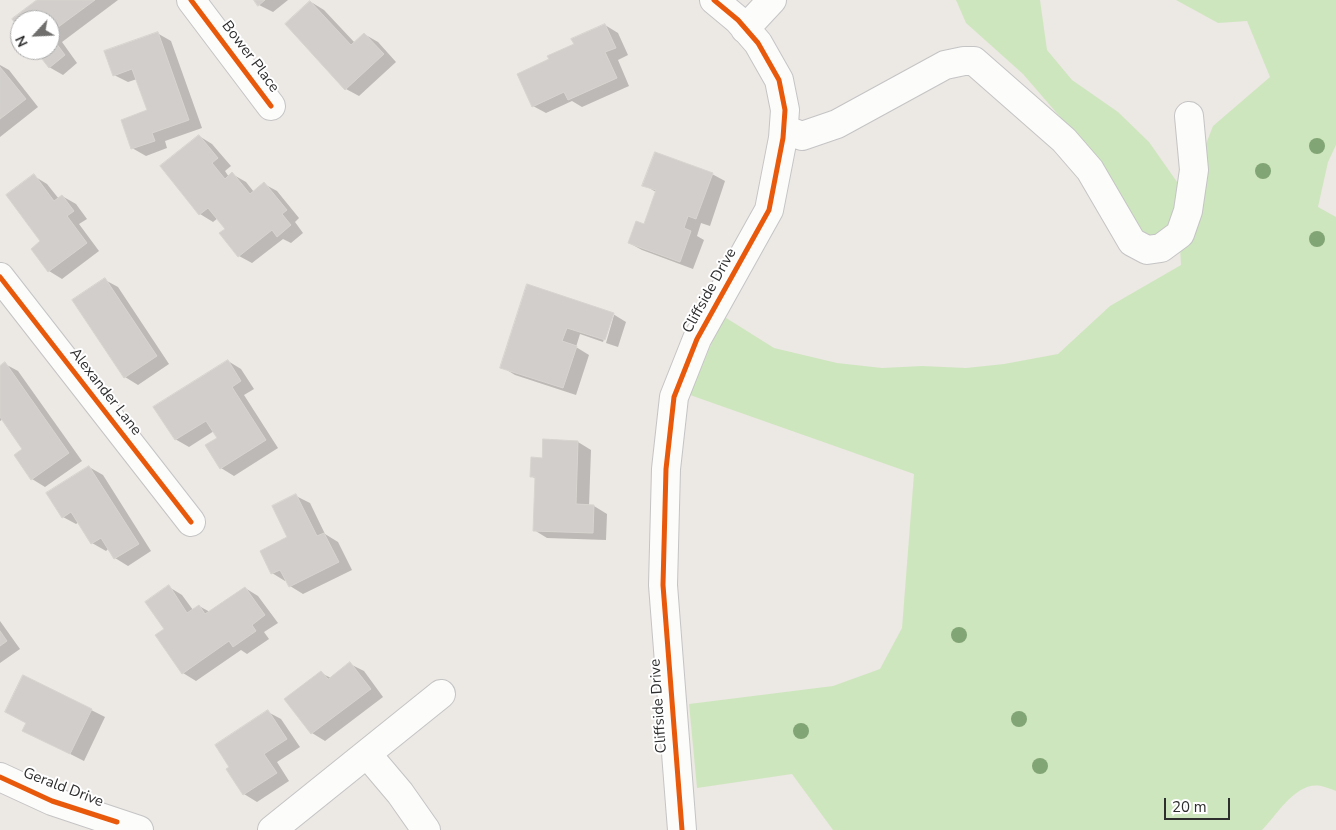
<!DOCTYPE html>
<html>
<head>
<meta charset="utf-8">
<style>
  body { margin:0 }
  #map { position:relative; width:1336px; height:830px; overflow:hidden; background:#ece8e4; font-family:"Nunito Sans",sans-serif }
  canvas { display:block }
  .north { position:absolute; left:10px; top:10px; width:50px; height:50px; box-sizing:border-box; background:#fff; border:1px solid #ababab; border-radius:50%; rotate:245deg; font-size:14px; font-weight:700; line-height:20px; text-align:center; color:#2e2e2e }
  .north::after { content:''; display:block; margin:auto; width:18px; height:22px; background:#706f6e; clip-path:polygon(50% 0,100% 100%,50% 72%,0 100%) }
  .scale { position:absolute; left:1164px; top:798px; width:66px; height:22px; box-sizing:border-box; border:2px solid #2e2e2e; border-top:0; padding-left:6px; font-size:15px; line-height:18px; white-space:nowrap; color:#2e2e2e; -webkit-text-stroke:4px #fff; paint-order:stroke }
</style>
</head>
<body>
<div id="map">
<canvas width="1336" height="830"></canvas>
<div class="north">N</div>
<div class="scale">20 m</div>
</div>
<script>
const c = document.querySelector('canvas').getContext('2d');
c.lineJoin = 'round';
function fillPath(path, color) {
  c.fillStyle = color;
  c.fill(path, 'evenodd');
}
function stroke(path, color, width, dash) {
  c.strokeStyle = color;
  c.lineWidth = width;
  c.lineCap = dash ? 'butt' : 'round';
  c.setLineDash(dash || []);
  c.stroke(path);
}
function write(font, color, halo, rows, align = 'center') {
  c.font = font + ' "Nunito Sans",sans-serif';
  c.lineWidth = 4;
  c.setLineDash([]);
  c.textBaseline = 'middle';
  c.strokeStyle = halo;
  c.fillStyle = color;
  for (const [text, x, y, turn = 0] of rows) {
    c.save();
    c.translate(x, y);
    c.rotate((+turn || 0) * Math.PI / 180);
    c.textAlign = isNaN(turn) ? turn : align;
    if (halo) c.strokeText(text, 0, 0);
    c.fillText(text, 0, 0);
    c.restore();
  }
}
const green = new Path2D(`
  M956,0H1040L1047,50L1072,80L1118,112L1149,142L1182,189L1204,178L1206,144L1213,126L1270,77L1247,21L1218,23L1176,0H1336V145L1328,162L1318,207L1336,217V791C1331,789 1326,787 1321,786C1296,781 1277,815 1262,830H833L792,774L697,788L689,704L833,686L880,669L902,628L914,474L690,395L723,316L774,348L837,363L882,368L922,366L966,368L1004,364L1058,354L1110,306L1181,265L1180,247L1147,237L1126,209L1086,147L1023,74L966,23Z`);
const shadow = new Path2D(`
  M39,0H118L62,42L77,63L63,75L49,67L37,50H50V20H20V27L14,19Z
  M256,0H288L273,12L259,5Z
  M311,2L324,10L355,43L364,34L378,42L396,62L359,96L346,89Z
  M605,25L618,33L628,55L618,60L629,86L582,107L572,101L546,113L533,106L551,60Z
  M157,33L171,41L202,128L165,141L167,148L146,156L132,148L149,111L137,79L128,82L114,75Z
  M0,65L9,70L38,107L0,137Z
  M199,136L212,144L231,166L225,171L229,177L232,174L246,182L254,192L264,184L277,191L299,218L295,222L303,233L291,243L283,239L252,263L239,256L227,229L218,218L213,222L200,214Z
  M712,174L725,181L710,226L701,223L697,236L704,240L693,269L642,250L629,243L645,225L656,192L644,185Z
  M34,176L47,184L59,199L62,196L76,204L87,219L79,224L99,251L62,279L49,271L42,242Z
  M105,280L118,287L169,364L138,385L125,377Z
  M528,286L613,314L626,322L618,347L606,343L614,315H612L603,342L580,334L576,347L589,355L576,395L515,375L502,367Z
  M228,361L241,369L254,389L244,395L278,448L234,476L221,468L206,446L218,438L214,431L189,447L175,439Z
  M5,364L18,371L82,461L45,487L32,479L24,449L3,419L0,421V367Z
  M578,442L591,450L589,506H594L607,514L606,540L547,538L534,530L536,479L531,476L544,459Z
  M89,467L103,475L151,551L128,566L115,558L109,548L106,551L92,543L79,522L76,524L63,517Z
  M296,496L310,503L325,534L338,542L352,570L303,594L290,586L287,580L285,581L272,573L289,538Z
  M169,587L182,595L193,610L199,606L210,612L245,588L258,596L278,623L264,632L269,639L247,654L241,650L196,681L183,673L165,629Z
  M0,621L20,649L0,663Z
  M350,664L364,671L383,697L325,741L312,733L321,673L331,678Z
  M24,676L105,717L84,761L23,730L27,723Z
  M268,712L281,719L300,747L277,762L289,781L257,802L244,794Z`);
const building = new Path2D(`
  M37,0H95L50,33V20H20V30L12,19Z
  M254,0H265L258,6Z
  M310,1L351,45L364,33L384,54L345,90L285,24Z
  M605,24L616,48L605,52L617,78L568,100L564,92L532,107L517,74L549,59L547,56L574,44L571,39Z
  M158,32L189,120L152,133L155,141L131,149L121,120L147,110L132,69L113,76L104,51Z
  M50,35L65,55L49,68L35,50H50Z
  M0,67L26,99L0,119Z
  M199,135L218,158L212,163L225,179L232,172L250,194L264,182L287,210L282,214L291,225L277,237L272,230L238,257L219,233L225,229L208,208L199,215L160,166Z
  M655,152L713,173L696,219L688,216L684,228L691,231L680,262L628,243L636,221L644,224L656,190L642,186Z
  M34,174L54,201L62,195L74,211L67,216L87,243L48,272L31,249L40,241L6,195Z
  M105,278L157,356L124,378L72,300Z
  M527,284L614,313L605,340L567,328L562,341L577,346L563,388L500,368Z
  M228,360L241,381L232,387L266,440L220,469L205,445L217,438L206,421L175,440L153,407Z
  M5,362L69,453L31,480L14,455L22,449L0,417V366Z
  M543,439L578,441L576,504L594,505L593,533L533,531L535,477H530L531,457L542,458Z
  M89,466L139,544L114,559L101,538L91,544L71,512L62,518L46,493Z
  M296,494L317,536L324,533L339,562L289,587L280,570L271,574L260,551L287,537L272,506Z
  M169,585L187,613L199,605L205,614L245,587L265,615L252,625L256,631L233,647L229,641L182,674L155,635L164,629L145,602Z
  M0,631L7,641L0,646Z
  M350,662L371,689L311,734L284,699L321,671L328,679Z
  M23,675L92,709L70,754L22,731L26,723L5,712Z
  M268,710L287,739L264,754L277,773L243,795L226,769L229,767L215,745Z`);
const minor = new Path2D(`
  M191,0L271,106
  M745,29L772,0
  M784,129L802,136L837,124L945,65L964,61H974L1064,140L1090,170L1132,242L1147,250L1161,248L1180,234L1188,211L1194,170L1189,116
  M0,277L191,522
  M367,754L400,793L426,830
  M0,777L52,801L139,830
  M272,830L441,694
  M682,830L663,585L666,469L674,397L697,339L769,210L783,138L785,110L779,80L758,43L738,20L714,0`);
const cycleway = new Path2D(`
  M191,0L271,106
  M0,277L191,522
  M0,777L52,801L117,822
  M682,830L663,585L666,469L674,397L697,339L769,210L783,138L785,110L779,80L758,43L738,20L714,0`);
const trees = [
  [1317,146],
  [1263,171],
  [1317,239],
  [959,635],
  [1019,719],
  [801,731],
  [1040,766]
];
const streetNames = [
  ["Bower Place",250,57,53],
  ["Cliffside Drive",710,291,-61],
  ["Alexander Lane",105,392,52],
  ["Cliffside Drive",659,706,-94],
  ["Gerald Drive",63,788,21]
];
fillPath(green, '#cee6be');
fillPath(shadow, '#0003');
fillPath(building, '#d1cecb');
stroke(building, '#d7d4d0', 1);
stroke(minor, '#c5c4c5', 30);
stroke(minor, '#fcfcfb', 28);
stroke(cycleway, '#e8590c', 5);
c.fillStyle = '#82a575';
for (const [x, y] of trees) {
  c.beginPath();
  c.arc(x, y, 8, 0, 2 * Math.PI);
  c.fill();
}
write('15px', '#2e2e2e', '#fff', streetNames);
</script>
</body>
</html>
